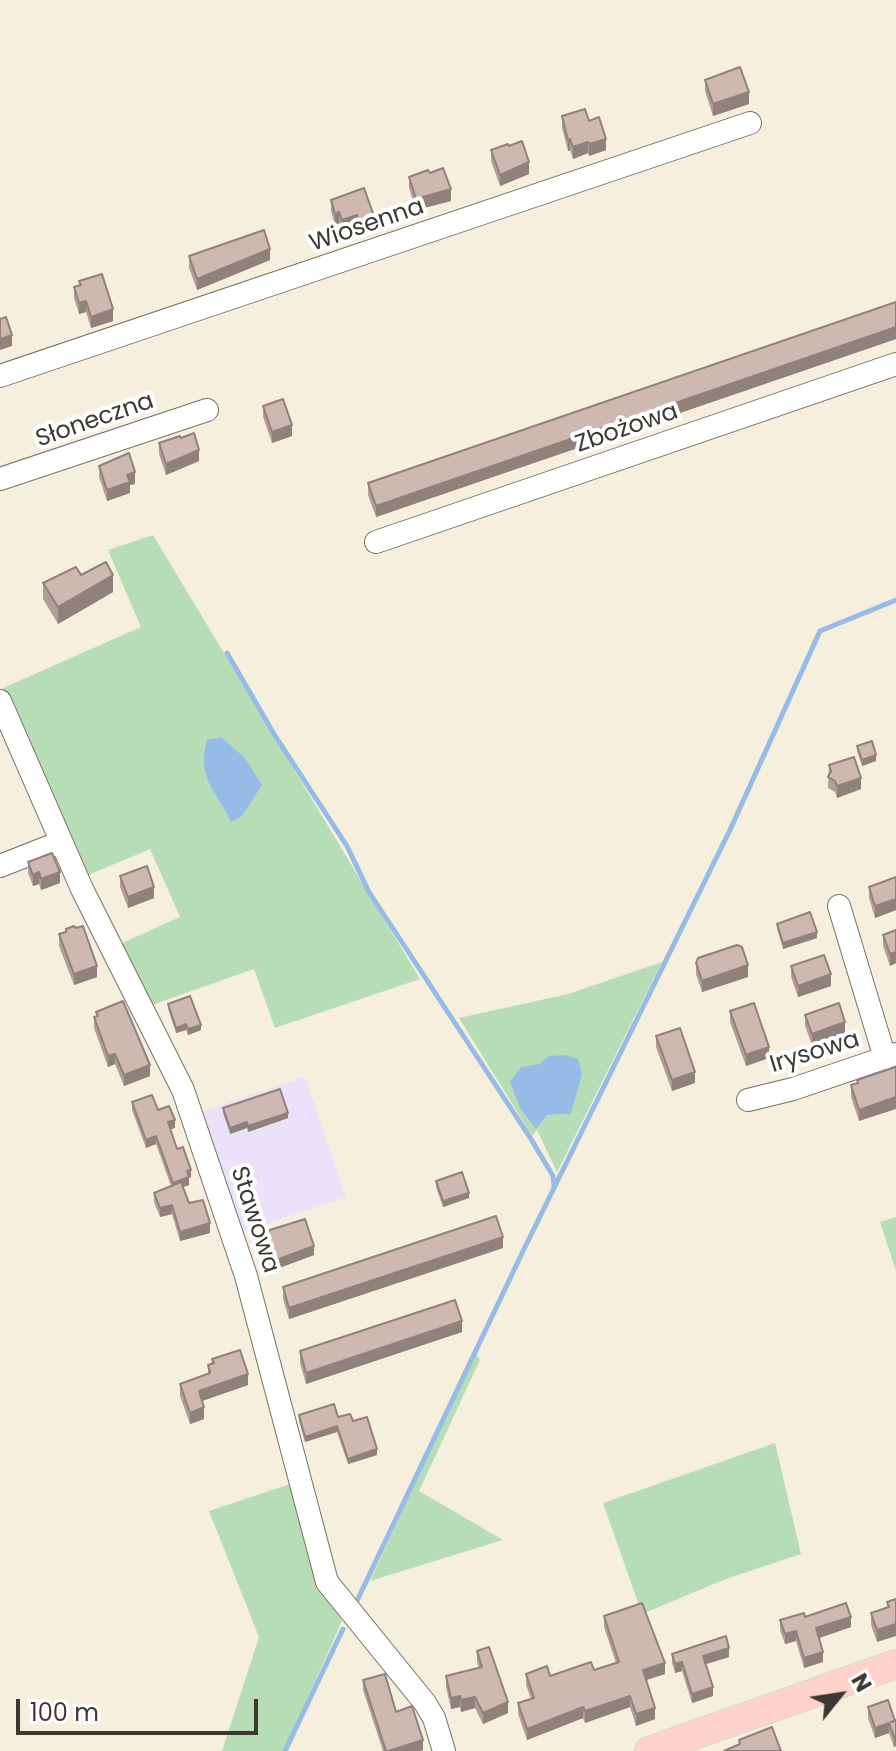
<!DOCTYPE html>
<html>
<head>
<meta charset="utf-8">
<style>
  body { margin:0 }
  #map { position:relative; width:896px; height:1751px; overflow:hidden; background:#f7efdd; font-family:Poppins,sans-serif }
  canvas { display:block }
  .north { position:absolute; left:800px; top:1655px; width:80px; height:80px; -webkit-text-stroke:6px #fff; paint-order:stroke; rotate:60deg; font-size:22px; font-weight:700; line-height:32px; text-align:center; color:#3c3932 }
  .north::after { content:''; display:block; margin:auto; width:28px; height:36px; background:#3c3932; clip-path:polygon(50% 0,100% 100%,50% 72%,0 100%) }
  .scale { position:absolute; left:16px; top:1699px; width:242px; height:36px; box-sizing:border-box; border:4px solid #3c3932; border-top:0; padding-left:10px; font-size:24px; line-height:28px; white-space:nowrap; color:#3c3932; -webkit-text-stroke:6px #fff; paint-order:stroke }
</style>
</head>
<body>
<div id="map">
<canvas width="896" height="1751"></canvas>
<div class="north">N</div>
<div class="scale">100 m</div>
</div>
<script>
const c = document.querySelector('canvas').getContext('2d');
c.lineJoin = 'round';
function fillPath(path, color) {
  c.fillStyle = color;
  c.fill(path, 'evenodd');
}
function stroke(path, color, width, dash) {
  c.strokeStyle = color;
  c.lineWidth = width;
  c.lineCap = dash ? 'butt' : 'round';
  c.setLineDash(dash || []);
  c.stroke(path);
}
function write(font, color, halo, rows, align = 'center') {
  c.font = font + ' Poppins,sans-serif';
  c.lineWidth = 8;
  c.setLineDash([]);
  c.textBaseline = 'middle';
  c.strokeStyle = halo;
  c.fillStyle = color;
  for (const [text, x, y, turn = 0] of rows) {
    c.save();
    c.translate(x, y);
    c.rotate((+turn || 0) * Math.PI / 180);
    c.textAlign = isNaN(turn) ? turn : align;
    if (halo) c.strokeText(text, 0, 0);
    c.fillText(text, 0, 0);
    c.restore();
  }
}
const commercial = new Path2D(`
  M305,1077L346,1197L240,1233L202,1112Z`);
const green = new Path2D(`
  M153,535L420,979L275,1028L254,969L149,1006L118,945L180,917L150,849L86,876L3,688L141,627L108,550Z
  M662,962L557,1172L537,1130L532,1136L459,1018L568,994ZM540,1064L582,1075L571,1114L547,1115L536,1128Z
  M896,1217V1271L880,1222Z
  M475,1352L480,1360L419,1491L503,1540L370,1581Z
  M775,1443L801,1554L726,1579L642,1614L603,1503Z
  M290,1484L315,1578L342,1621L284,1751H222L259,1637L209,1511Z`);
const water = new Path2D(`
  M221,737L245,758L262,785L242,816L231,822C217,792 196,778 207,740Z
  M565,1055L578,1059L582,1075L571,1114L547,1115L536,1129L520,1108L510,1082L521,1067L540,1064L549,1056Z`);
const stream = new Path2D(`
  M227,653L274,734L347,846L369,892L531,1139L553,1176L554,1186
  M355,1605L525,1247L730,830L820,631L896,600
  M285,1751L343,1629`);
const minor = new Path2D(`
  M0,376L750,123
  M0,479L207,410
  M376,542L896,364
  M0,701L82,889L183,1090L246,1276L327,1582L425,1703L434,1718L444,1751
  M0,866L61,842
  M839,906L885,1058
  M748,1100L793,1089L896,1054`);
const major = new Path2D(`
  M649,1751L896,1664`);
const wall = new Path2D(`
  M705,80L749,104L713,116L705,91Z
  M562,116L589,121L606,150L589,156L588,153L573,159L570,150L568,151L562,128Z
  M491,150L529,174L500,186L491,161Z
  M430,173L451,201L416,210L409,188V177Z
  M331,200L374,227L359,232L357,226L342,231L339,223L335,225L331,211Z
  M189,256L270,260L197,290L189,268Z
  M79,281L113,321L91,328L86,312L79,314L74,298V287L79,285Z
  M896,302V339L376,517L368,495V483Z
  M263,406L292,436L272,443L263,417Z
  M181,438L199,461L166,475L159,454V443Z
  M99,466L135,484L130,485V493L107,501L99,477Z
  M81,575L113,592L58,624L43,599V583Z
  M857,746L876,761L862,766L857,751Z
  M829,765L861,789L837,798L835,792L828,788Z
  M28,862L60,883L41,890L39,884L33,886L28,873Z
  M120,876L154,898L128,908L120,887Z
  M896,877V910L875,918L869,898V887Z
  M777,924L817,938L783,949L777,929Z
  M76,928L97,977L74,985L59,946V934Z
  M896,930V963L890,966L883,946V935Z
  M696,963L748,977L702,992L696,974Z
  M791,966L831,986L798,997L791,977Z
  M168,1004L201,1030L188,1035L186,1030L176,1033L168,1009Z
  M730,1011L769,1058L746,1066L730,1022Z
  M96,1012L150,1076L124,1086L115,1064L108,1067L94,1028V1017L96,1016Z
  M805,1015L845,1034L812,1045L805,1026Z
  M656,1036L695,1083L672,1091L656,1047Z
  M896,1067L859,1121L851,1097V1085L857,1083V1080Z
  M132,1102L158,1110L175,1128L170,1129L177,1149L191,1177L189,1178V1185L183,1187L189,1203L210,1233L180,1241L172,1214L160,1217L154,1202V1193L171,1186L156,1144L146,1148L132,1110Z
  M223,1108L288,1118L248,1132L247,1128L230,1134L223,1113Z
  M436,1181L469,1198L443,1207L436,1187Z
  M254,1235L314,1255L271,1271L270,1265L262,1267L254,1244Z
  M503,1248L289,1319L283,1299V1287Z
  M462,1332L306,1384L300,1363V1351Z
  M212,1359L248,1385L202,1401L204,1419L190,1424L180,1396V1384L208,1374V1365L212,1364Z
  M299,1415L338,1417L353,1421L377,1455L348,1464L337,1432L305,1442L299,1421Z
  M896,1599L877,1642L871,1625V1613L887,1607V1602Z
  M604,1616L665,1674L646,1680L655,1719L636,1726L630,1707L585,1723L583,1718L527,1740L518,1714V1703L531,1699L526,1685V1674L550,1676L594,1670L616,1663L604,1627Z
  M805,1617L851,1627L819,1638L823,1662L804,1668L796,1641L785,1644L780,1630V1620Z
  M477,1651L508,1713L483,1724L475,1708L461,1712L460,1707L451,1709L446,1687V1676L479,1668L477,1662Z
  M672,1654L729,1657L706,1664L713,1696L692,1703L682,1671L675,1673L672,1663Z
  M363,1680L396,1712L423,1750L419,1751H383L363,1690Z
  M868,1707L896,1720V1746L894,1747L889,1733L875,1738L868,1718Z`);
const shadedWall = new Path2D(`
  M749,92V104L713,116V104Z
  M570,139V150L568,151V140Z
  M606,139V150L589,156V144Z
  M588,142V153L573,159V147Z
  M529,162V174L500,186V175Z
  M451,189V201L416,210V199Z
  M339,212V223L335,225V214Z
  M357,215V226L342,231V220Z
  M374,216V227L359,232V221Z
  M270,249V260L197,290V279Z
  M86,301V312L79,314V303Z
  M113,309V321L91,328V317Z
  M896,327V339L376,517V506Z
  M12,335V346L0,350V339Z
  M292,425V436L272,443V432Z
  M199,450V461L166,475V464Z
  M135,472V484L130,485V493L107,501V490L127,475Z
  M113,575V592L58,624V607Z
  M876,755V761L862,766V760Z
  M861,778V789L837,798V786Z
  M39,872V884L33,886V875Z
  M60,872V883L41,890V879Z
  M154,887V898L128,908V897Z
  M896,899V910L875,918V906Z
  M817,932V938L783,949V943Z
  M896,952V963L890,966V954Z
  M748,965V977L702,992V981Z
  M97,966V977L74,985V974Z
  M831,974V986L798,997V986Z
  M845,1022V1034L812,1045V1034Z
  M186,1024V1030L176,1033V1028Z
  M201,1025V1030L188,1035V1029Z
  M769,1047V1058L746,1066V1055Z
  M115,1054V1064L108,1067V1056Z
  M150,1065V1076L124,1086V1075Z
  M695,1072V1083L672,1091V1080Z
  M896,1097V1109L859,1121V1110Z
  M288,1113V1118L248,1132V1126Z
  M175,1120V1128L168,1130V1122Z
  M247,1122V1128L230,1134V1128Z
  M156,1136V1144L146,1148V1140Z
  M191,1170V1177L189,1178V1185L173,1190V1183L187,1171Z
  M469,1193V1198L443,1207V1201Z
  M172,1205V1214L160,1217V1208Z
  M210,1223V1233L180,1241V1232Z
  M503,1237V1248L289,1319V1308Z
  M314,1246V1255L271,1271V1262Z
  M270,1256V1265L262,1267V1259Z
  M462,1321V1332L306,1384V1373Z
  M248,1374V1385L199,1402V1391Z
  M204,1407V1419L190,1424V1413Z
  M337,1426V1432L305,1442V1437Z
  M377,1449V1455L348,1464V1459Z
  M851,1617V1627L816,1639V1628Z
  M896,1624V1636L877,1642V1630Z
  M796,1631V1641L785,1644V1634Z
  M729,1648V1657L703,1665V1656Z
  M823,1652V1662L804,1668V1658Z
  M682,1662V1671L675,1673V1664Z
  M665,1663V1674L643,1681V1670Z
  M713,1687V1696L692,1703V1694Z
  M460,1696V1707L451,1709V1698Z
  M630,1696V1707L585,1723V1711Z
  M475,1697V1708L461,1712V1700Z
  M508,1702V1713L483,1724V1713Z
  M583,1707V1718L527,1740V1729Z
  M655,1708V1719L636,1726V1714Z
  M889,1723V1733L875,1738V1728Z
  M896,1736V1746L894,1747V1737Z
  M423,1740V1750L419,1751H388Z`);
const building = new Path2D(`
  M740,67L749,92L713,104L705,80Z
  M585,109L589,121L599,117L606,139L589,144L588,142L573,147L570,139L568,140L562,116Z
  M522,141L529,162L500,175L491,150L508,144L509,146Z
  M443,168L451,189L416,199L409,177L428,170L430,173Z
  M364,188L374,216L359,221L357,215L342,220L339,212L335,214L331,200Z
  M264,230L270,249L197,279L189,256Z
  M102,274L113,309L91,317L86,301L79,303L74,287L81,285L79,281Z
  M896,302V327L376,506L368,483Z
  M6,317L12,335L0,339V319Z
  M283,399L292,425L272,432L263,406Z
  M194,433L199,450L166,464L159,443L180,436L181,438Z
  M129,453L135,472L127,475L130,482L107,490L99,466Z
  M106,562L113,575L58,607L43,583L76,567L81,575Z
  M872,741L876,755L862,760L857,746Z
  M854,757L861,778L837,786L835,781L828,777L831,771L829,765Z
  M52,853L60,872L41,879L39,872L33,875L28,862Z
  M147,866L154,887L128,897L120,876Z
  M896,877V899L875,906L869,887Z
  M810,912L817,932L783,943L777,924Z
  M74,926L76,928L83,926L97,966L74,974L59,934L66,932V929Z
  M896,930V952L890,954L883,935Z
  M737,945L742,947L748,965L702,981L696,963L698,958Z
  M824,955L831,974L798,986L791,966Z
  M190,996L201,1025L188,1029L186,1024L176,1028L168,1004Z
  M123,1001L150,1065L124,1075L115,1054L108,1056L94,1017L98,1016L96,1012Z
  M754,1003L769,1047L746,1055L730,1011Z
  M839,1003L845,1022L812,1034L805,1015Z
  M680,1028L695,1072L672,1080L656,1036Z
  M896,1067V1097L859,1110L851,1085L858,1083L857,1080Z
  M280,1089L288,1113L248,1126L247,1122L230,1128L223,1108Z
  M152,1095L158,1110L169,1106L175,1120L168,1122L177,1149L183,1147L191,1170L187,1171L189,1177L173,1183L156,1136L146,1140L132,1102Z
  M462,1172L469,1193L443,1201L436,1181Z
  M181,1182L189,1203L203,1200L210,1223L180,1232L172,1205L160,1208L154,1193Z
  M496,1216L503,1237L289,1308L283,1287Z
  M305,1219L314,1246L271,1262L270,1256L262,1259L254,1235Z
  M455,1300L462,1321L306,1373L300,1351Z
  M240,1350L248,1374L199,1391L204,1407L190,1413L180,1384L210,1373L208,1365L214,1363L212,1359Z
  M334,1404L338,1417L350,1414L353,1421L367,1417L377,1449L348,1459L337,1426L305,1437L299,1415Z
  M896,1599V1624L877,1630L871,1613L889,1607L887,1602Z
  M642,1603L665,1663L643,1670L655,1708L636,1714L630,1696L585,1711L583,1707L527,1729L518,1703L534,1698L526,1674L547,1666L550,1676L591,1662L594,1670L619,1662L604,1616Z
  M846,1603L851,1617L816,1628L823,1652L804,1658L796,1631L785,1634L780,1620L804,1613L805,1617Z
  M726,1636L729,1648L703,1656L713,1687L692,1694L682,1662L675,1664L672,1654Z
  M489,1647L508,1702L483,1713L475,1697L461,1700L460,1696L451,1698L446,1676L482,1667L477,1651Z
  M385,1674L396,1712L412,1706L423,1740L388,1751H386L363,1680Z
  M888,1700L895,1721L891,1722L896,1720V1736L894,1737L889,1723L875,1728L868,1707Z
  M772,1727L781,1751H724L740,1744L739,1740Z`);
const streetNames = [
  ["Wiosenna",367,226,-19],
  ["Słoneczna",95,421,-19],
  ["Zbożowa",627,429,-19],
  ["Irysowa",815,1053,-17],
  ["Stawowa",254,1220,72]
];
fillPath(commercial, '#e9e2f8');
fillPath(green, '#b7ddb6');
fillPath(water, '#96bbe6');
stroke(stream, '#96bbe6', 5);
stroke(minor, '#787161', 24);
stroke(major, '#d8d7d6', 30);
stroke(minor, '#fff', 22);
stroke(major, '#ffd3cb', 28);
fillPath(wall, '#b09e99');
fillPath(shadedWall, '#90817d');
fillPath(building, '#cdb8b2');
stroke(building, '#90817d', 2);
write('24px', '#3c3932', '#fff', streetNames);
</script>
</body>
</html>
